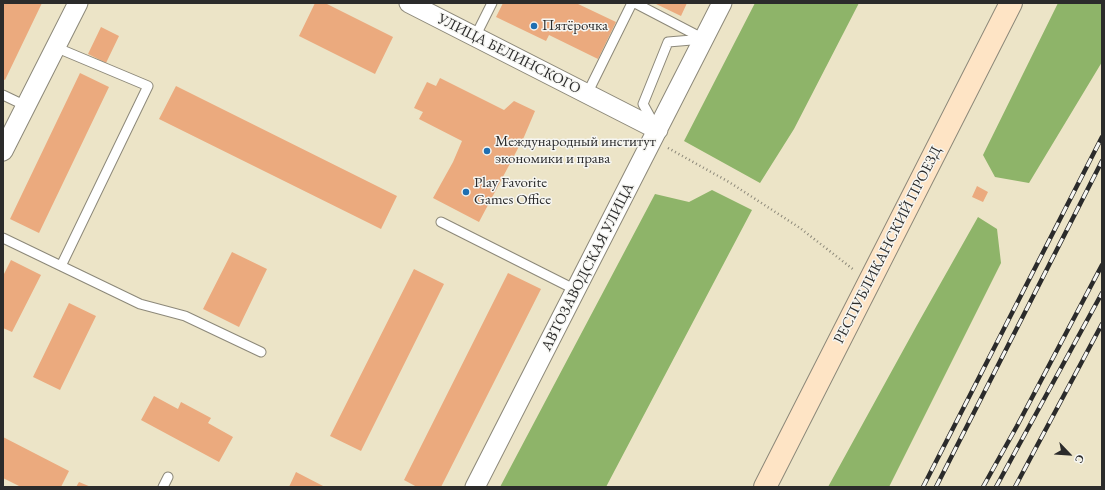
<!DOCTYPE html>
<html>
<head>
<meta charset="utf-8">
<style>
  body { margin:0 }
  #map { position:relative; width:1105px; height:490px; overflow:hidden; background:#ece4c7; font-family:"EB Garamond",serif }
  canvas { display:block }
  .frame { position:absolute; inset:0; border:4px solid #2b2b2b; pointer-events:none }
  .north { position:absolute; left:1049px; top:434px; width:40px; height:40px; -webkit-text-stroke:3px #f6f6f2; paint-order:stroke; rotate:115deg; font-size:11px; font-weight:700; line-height:16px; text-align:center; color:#2b2b2b }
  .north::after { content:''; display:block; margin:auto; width:14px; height:18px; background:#2b2b2b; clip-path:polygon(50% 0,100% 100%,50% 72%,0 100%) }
</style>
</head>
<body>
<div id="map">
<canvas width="1105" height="490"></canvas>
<div class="frame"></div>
<div class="north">С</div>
</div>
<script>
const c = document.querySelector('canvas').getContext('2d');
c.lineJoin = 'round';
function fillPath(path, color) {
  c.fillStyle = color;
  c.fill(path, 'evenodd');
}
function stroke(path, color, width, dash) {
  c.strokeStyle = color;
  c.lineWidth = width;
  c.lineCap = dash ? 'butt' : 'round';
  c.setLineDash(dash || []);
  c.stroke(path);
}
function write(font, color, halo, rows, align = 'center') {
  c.font = font + ' "EB Garamond",serif';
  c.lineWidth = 3;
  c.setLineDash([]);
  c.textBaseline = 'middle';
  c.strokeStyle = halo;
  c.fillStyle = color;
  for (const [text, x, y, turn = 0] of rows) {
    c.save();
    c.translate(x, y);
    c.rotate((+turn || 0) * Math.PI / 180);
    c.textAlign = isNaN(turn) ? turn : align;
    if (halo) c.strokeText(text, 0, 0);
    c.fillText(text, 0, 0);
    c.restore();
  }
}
const forest = new Path2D(`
  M755,3H859L794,129L760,183L684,141Z
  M1058,3H1102V62L1029,183L995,177L983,155Z
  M712,190L752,210L606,487H500L655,194L689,202Z
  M978,217L997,229L1001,263L889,487H828L917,325Z`);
const building = new Path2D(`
  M3,3H42L5,80L3,79Z
  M315,3H325L393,37L375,74L299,36Z
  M503,3H576L616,22L598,59L549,35L546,41L496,17Z
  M654,3H687L681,16Z
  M101,27L119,36L106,63L88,54Z
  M80,73L109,87L39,233L10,219Z
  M440,78L504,110L514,101L535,111L524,137L479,222L433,198L453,162L462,141L419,119L423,112L414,108L427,82L436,86Z
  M176,86L397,196L381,229L159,119Z
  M977,186L988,192L983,202L972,197Z
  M232,252L267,269L239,327L203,309Z
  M11,260L41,275L12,332L3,328V276Z
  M414,269L444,284L361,451L330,436Z
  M508,273L541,289L441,487H417L404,480Z
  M69,303L96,316L60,390L33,377Z
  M154,396L178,409L181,402L211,418L208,423L233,437L219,462L141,420Z
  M3,437L69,471L61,487H21L3,478Z
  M296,472L325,487H289Z
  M79,482L91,487H76Z`);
const path = new Path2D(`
  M668,148L729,182L800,228L854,270`);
const service = new Path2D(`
  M635,3L704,39L668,42L643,104L654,124
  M475,37L492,3
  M55,47L148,86L61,266
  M587,94L632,3
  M3,95L26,106
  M441,222L576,290
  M3,238L140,304L185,316L261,352
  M163,487L168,477`);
const minor = new Path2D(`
  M409,3L658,130
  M3,151L78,3
  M475,487L722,3`);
const secondary = new Path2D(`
  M765,487L1011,3`);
const rail = new Path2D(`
  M923,487L1102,137
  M936,487L1102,161
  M983,487L1017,426L1102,265
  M996,487L1102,293
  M1015,487L1102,324`);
const markers = [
  [534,26,4,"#1f6fb2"],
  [487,151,4,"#1f6fb2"],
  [466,192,4,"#1f6fb2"]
];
const poiNames = [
  ["Пятёрочка",542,26],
  ["Международный институт",495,142],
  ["экономики и права",495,159],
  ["Play Favorite",474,183],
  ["Games Office",474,200]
];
const streetNames = [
  ["УЛИЦА БЕЛИНСКОГО",509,54,27],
  ["РЕСПУБЛИКАНСКИЙ ПРОЕЗД",888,245,-63],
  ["АВТОЗАВОДСКАЯ УЛИЦА",588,267,-63]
];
fillPath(forest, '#8eb469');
fillPath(building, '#ebaa7e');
stroke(service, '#8c8879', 11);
stroke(minor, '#8c8879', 21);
stroke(secondary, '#8c8879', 24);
stroke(path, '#8c8879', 2.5, [1, 3]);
stroke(service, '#fff', 9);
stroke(minor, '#fff', 19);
stroke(secondary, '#fee4c5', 22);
stroke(rail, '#2b2b2b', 4.5);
stroke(rail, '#f6f6f2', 3, [9]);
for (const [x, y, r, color] of markers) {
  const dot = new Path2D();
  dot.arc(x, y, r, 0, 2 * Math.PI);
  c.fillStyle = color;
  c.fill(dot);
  stroke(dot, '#f6f6f2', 1.5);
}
write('15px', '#2b2b2b', '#f6f6f2', poiNames, 'left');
write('15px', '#2b2b2b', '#f6f6f2', streetNames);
</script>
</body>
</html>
